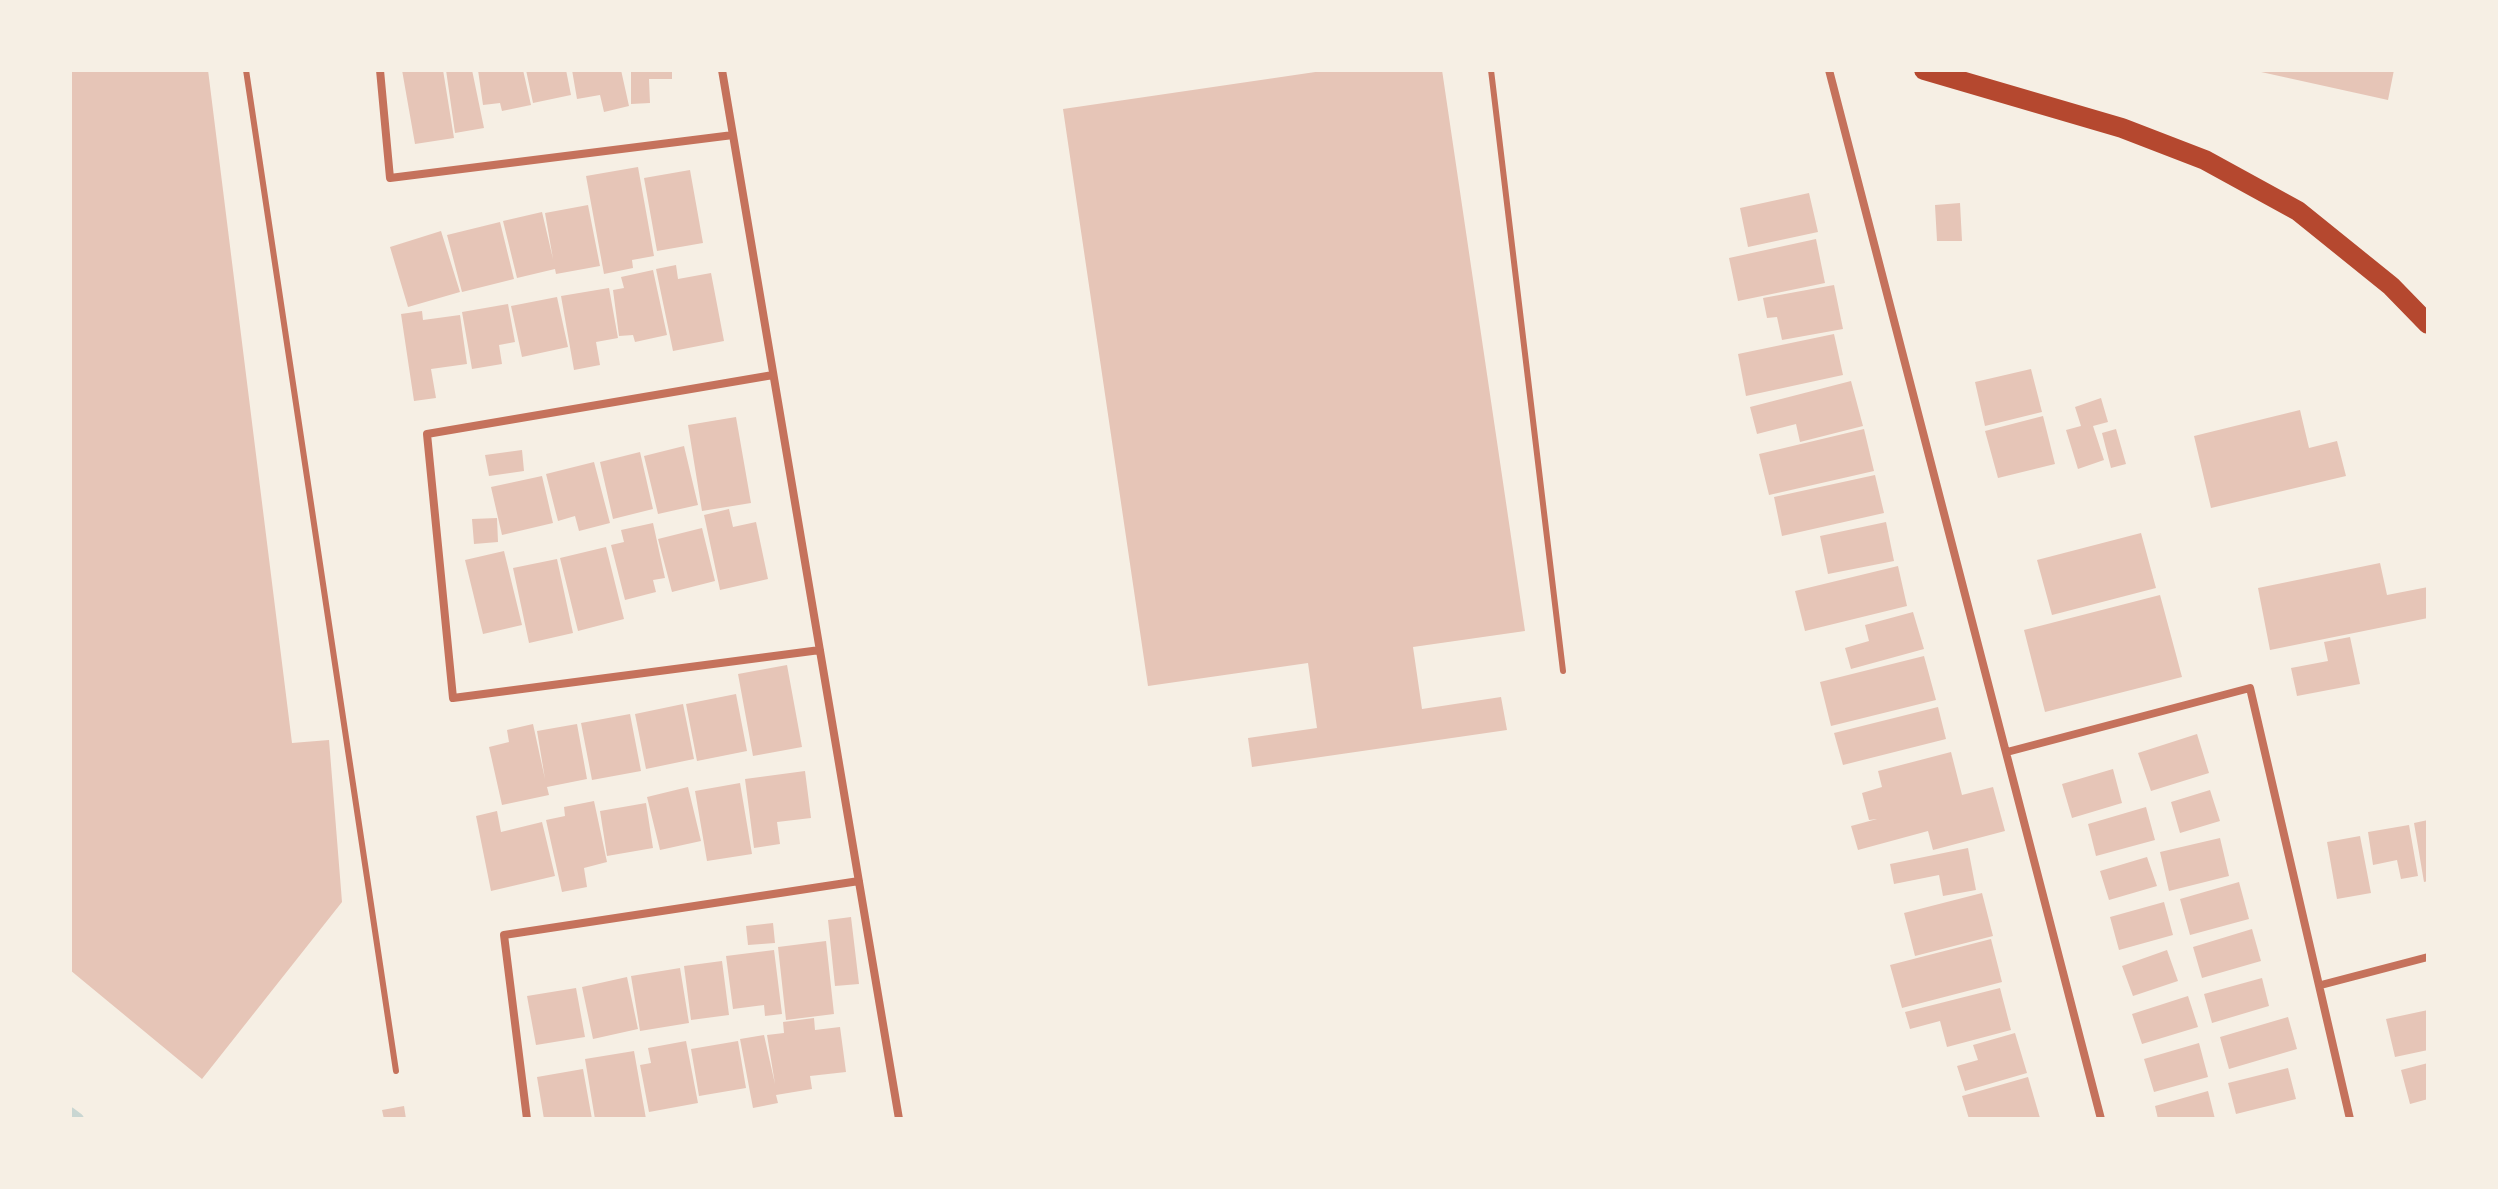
<!DOCTYPE html>
<html>
<head>
<meta charset="utf-8">
<style>
  body { margin:0 }
  #map { position:relative; width:2498px; height:1189px; overflow:hidden; background:#f6efe4; font-family:Overpass,sans-serif }
  canvas { display:block }
  .frame { position:absolute; inset:0; border:72px solid #f6efe4; pointer-events:none }
</style>
</head>
<body>
<div id="map">
<canvas width="2498" height="1189"></canvas>
<div class="frame"></div>
</div>
<script>
const c = document.querySelector('canvas').getContext('2d');
c.lineJoin = 'round';
function stroke(path, color, width, dash) {
  c.strokeStyle = color;
  c.lineWidth = width;
  c.lineCap = dash ? 'butt' : 'round';
  c.setLineDash(dash || []);
  c.stroke(path);
}
function fillPath(path, color) {
  c.fillStyle = color;
  c.fill(path, 'evenodd');
}
const stream = new Path2D(`
  M70,1113L78,1119`);
const building = new Path2D(`
  M70,70H208L292,743L329,740L342,902L202,1079L70,970Z
  M402,70H443L454,138L415,144Z
  M446,70H472L484,128L455,133Z
  M478,70H523L531,105L502,111L500,103L483,105Z
  M526,70H566L571,95L533,103Z
  M572,70H621L629,106L604,112L600,95L577,99Z
  M631,70H672V79H649L650,103L631,104Z
  M1329,70H1442L1525,631L1413,647L1422,709L1501,697L1507,730L1252,767L1248,738L1317,728L1308,663L1148,686L1063,109Z
  M2252,70H2394L2388,100Z
  M638,167L654,256L632,260L633,268L604,274L586,176Z
  M690,170L703,243L657,251L644,178Z
  M1809,193L1818,232L1748,247L1740,208Z
  M1960,203L1962,241H1937L1935,205Z
  M588,205L600,266L556,274L555,269L517,278L503,221L542,212L553,259L545,213Z
  M500,222L514,279L462,292L447,235Z
  M441,231L460,292L408,307L390,247Z
  M1816,239L1825,283L1738,301L1729,258Z
  M676,265L678,279L711,273L724,341L673,351L656,269Z
  M653,270L667,335L635,342L633,335L619,336L613,290L624,288L621,277Z
  M1834,285L1843,329L1782,340L1777,317L1767,318L1763,298Z
  M609,288L618,338L596,342L600,365L574,370L561,296Z
  M557,297L568,347L522,357L511,306Z
  M508,304L515,342L499,345L502,364L472,369L462,312Z
  M422,311L423,320L460,315L467,364L431,369L436,398L414,401L401,314Z
  M1834,334L1843,375L1746,396L1738,354Z
  M2031,369L2042,412L1985,426L1975,382Z
  M1851,381L1863,426L1800,442L1796,424L1757,434L1750,407Z
  M2101,398L2108,422L2093,426L2104,460L2078,469L2066,430L2081,426L2075,407Z
  M2300,410L2309,448L2337,441L2346,476L2211,508L2194,436Z
  M2043,416L2055,464L1998,478L1985,431Z
  M736,417L751,503L702,511L688,425Z
  M1864,429L1874,471L1769,495L1759,454Z
  M2116,429L2126,464L2111,468L2102,433Z
  M684,446L698,505L658,514L644,456Z
  M522,450L524,471L489,476L485,455Z
  M640,452L653,509L613,519L600,462Z
  M594,462L610,523L579,531L575,516L558,521L546,474Z
  M1875,475L1884,513L1782,536L1774,497Z
  M542,476L553,523L502,535L491,487Z
  M729,509L733,527L756,522L768,579L720,590L704,515Z
  M497,518L498,542L474,544L472,519Z
  M1886,522L1894,561L1828,574L1820,536Z
  M653,523L665,578L653,580L656,592L625,600L611,545L624,542L621,530Z
  M702,528L715,581L672,592L658,539Z
  M2141,533L2156,588L2052,615L2037,560Z
  M606,547L624,619L578,631L560,558Z
  M504,551L522,625L483,634L465,560Z
  M557,559L573,633L529,643L513,568Z
  M2380,563L2387,595L2428,587V618L2270,650L2258,588Z
  M1898,566L1907,606L1805,631L1795,591Z
  M2160,595L2182,677L2045,712L2024,630Z
  M1913,612L1924,649L1851,669L1845,648L1869,641L1865,625Z
  M2350,637L2360,684L2297,696L2291,668L2328,661L2324,642Z
  M1924,656L1936,700L1831,726L1820,682Z
  M787,665L802,747L753,756L738,674Z
  M736,694L747,751L697,761L686,704Z
  M683,704L694,759L646,769L635,714Z
  M1938,707L1946,739L1843,765L1834,733Z
  M630,714L641,771L592,780L581,723Z
  M533,724L545,779L537,731L577,724L587,779L547,787L549,795L502,805L489,747L509,742L507,730Z
  M2197,734L2209,773L2151,791L2138,753Z
  M1951,752L1962,795L1993,787L2005,831L1933,850L1928,831L1858,850L1851,826L1877,819L1869,820L1862,793L1882,787L1878,771Z
  M2113,769L2122,803L2072,818L2062,784Z
  M805,771L811,818L777,822L780,844L754,848L745,779Z
  M740,783L752,854L707,861L695,791Z
  M688,787L701,841L660,850L647,797Z
  M2210,790L2220,821L2180,833L2171,802Z
  M594,801L607,862L584,868L587,887L562,892L546,820L565,816L564,807Z
  M646,803L653,848L607,856L600,811Z
  M2146,807L2155,840L2096,856L2088,824Z
  M497,811L501,832L542,822L555,876L491,891L476,816Z
  M2428,820V881L2424,882L2414,823Z
  M2409,825L2418,876L2401,879L2397,860L2373,865L2368,832Z
  M2360,836L2371,893L2337,899L2327,842Z
  M2220,838L2229,876L2169,891L2160,852Z
  M1968,848L1976,890L1943,896L1939,875L1894,884L1890,864Z
  M2147,857L2157,886L2109,900L2100,871Z
  M2239,882L2249,919L2190,935L2180,899Z
  M1982,893L1993,936L1915,956L1904,913Z
  M2164,902L2173,935L2119,950L2110,917Z
  M851,917L859,984L835,986L828,920Z
  M773,923L775,943L748,945L746,926Z
  M2252,929L2261,961L2202,978L2193,947Z
  M1991,939L2002,982L1902,1008L1890,965Z
  M826,941L834,1014L786,1020L778,947Z
  M774,950L782,1014L765,1016L764,1005L733,1009L726,956Z
  M2167,950L2178,981L2133,996L2122,966Z
  M722,961L729,1015L691,1020L684,966Z
  M680,968L689,1023L640,1031L631,976Z
  M627,977L638,1029L593,1039L582,987Z
  M2262,978L2269,1006L2212,1023L2204,994Z
  M576,988L585,1037L536,1045L527,996Z
  M2000,988L2011,1030L1947,1047L1940,1021L1910,1029L1905,1012Z
  M2188,996L2198,1027L2142,1044L2132,1014Z
  M2428,1010V1050L2395,1057L2386,1019Z
  M2288,1017L2297,1049L2229,1069L2220,1037Z
  M814,1018L815,1030L840,1027L846,1072L810,1076L812,1089L776,1095L778,1103L753,1108L740,1039L764,1035L775,1084L767,1035L784,1033L783,1022Z
  M2015,1033L2027,1073L1965,1091L1957,1066L1978,1060L1973,1045Z
  M686,1041L698,1103L649,1112L640,1065L651,1063L648,1048Z
  M738,1041L746,1088L699,1096L691,1049Z
  M2199,1043L2208,1077L2154,1092L2144,1059Z
  M634,1051L646,1119H595L585,1059Z
  M2428,1063V1099L2410,1104L2401,1070Z
  M2288,1068L2296,1099L2236,1114L2228,1083Z
  M583,1069L592,1119H544L537,1077Z
  M2028,1077L2040,1118L1969,1119L1962,1096Z
  M2208,1091L2215,1119H2158L2155,1106Z
  M404,1106L406,1119H384L382,1110Z`);
const service = new Path2D(`
  M246,70L396,1071
  M1491,70L1563,671`);
const minor = new Path2D(`
  M380,70L390,178L733,135
  M722,70L899,1119
  M1829,70L2101,1119
  M773,375L427,434L453,698L820,650
  M2007,752L2250,688L2350,1119
  M2321,985L2428,957
  M527,1119L504,935L859,881`);
const primary = new Path2D(`
  M1924,70L2122,128L2205,160L2298,211L2391,286L2428,324`);
stroke(stream, '#c9d6d2', 12);
fillPath(building, '#e6c5b7');
stroke(service, '#c5725c', 6);
stroke(minor, '#c5725c', 8);
stroke(primary, '#b5482f', 20);
</script>
</body>
</html>
